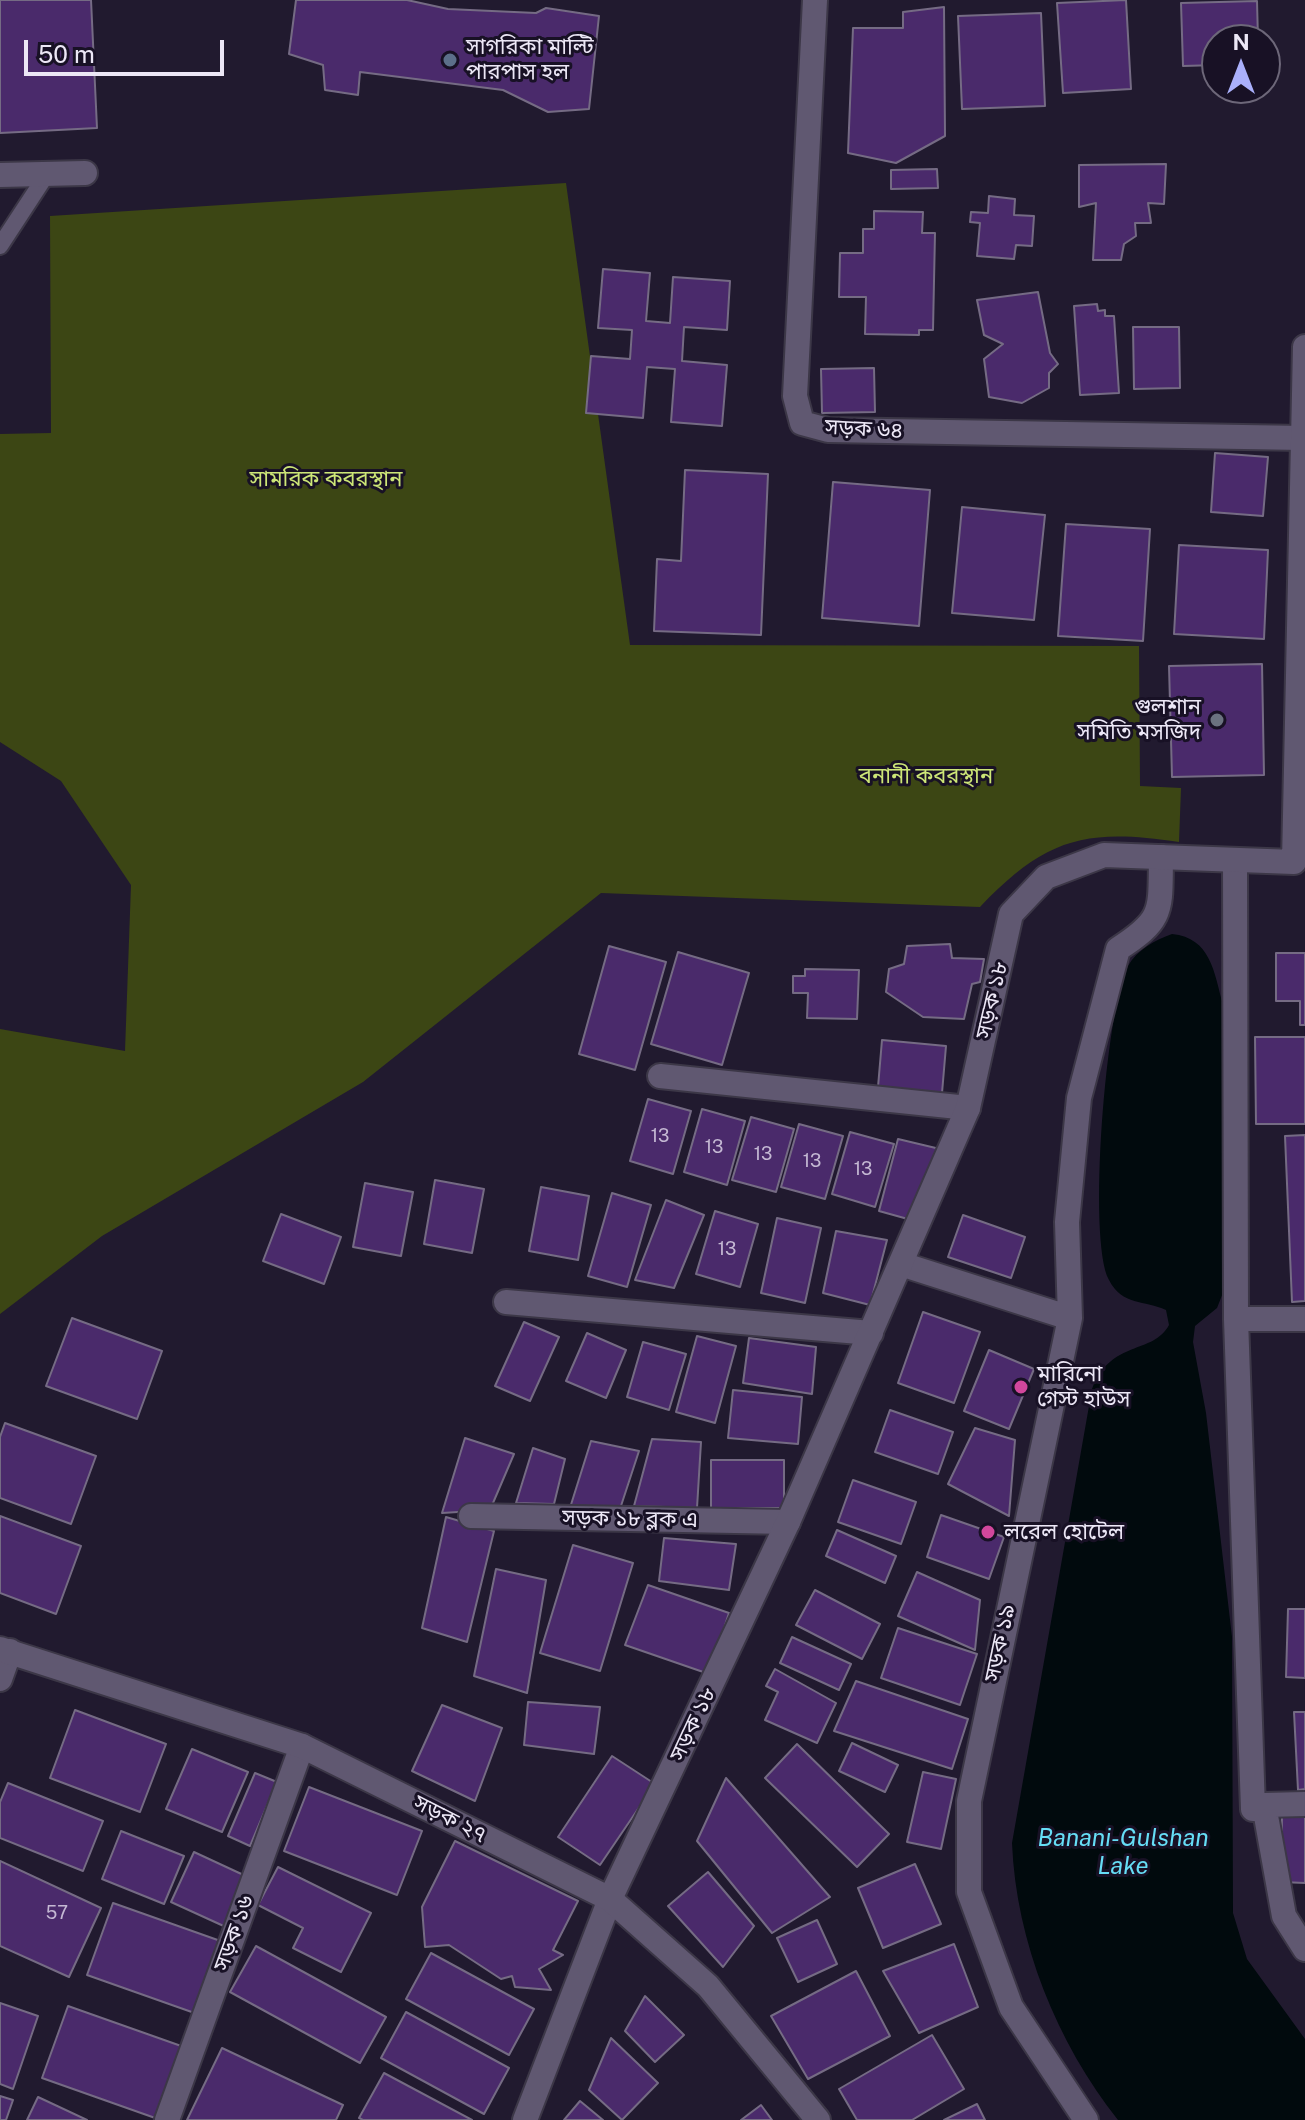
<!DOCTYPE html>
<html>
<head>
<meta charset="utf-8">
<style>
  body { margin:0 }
  #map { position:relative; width:1305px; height:2120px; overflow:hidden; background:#211a2f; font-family:"Public Sans",sans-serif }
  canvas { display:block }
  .north { position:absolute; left:1201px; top:24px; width:80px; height:80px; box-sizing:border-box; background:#181125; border:2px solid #6d6779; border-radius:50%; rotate:0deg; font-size:22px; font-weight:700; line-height:32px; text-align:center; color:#ece7f6 }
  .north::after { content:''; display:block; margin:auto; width:28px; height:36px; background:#aab0fb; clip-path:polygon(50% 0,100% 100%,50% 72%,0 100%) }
  .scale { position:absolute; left:24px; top:40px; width:200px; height:36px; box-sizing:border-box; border:4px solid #ece7f6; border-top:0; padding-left:10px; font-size:24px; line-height:28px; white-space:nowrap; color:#ece7f6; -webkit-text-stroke:6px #181125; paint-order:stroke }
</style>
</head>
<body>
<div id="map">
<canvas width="1305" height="2120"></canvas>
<div class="north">N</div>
<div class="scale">50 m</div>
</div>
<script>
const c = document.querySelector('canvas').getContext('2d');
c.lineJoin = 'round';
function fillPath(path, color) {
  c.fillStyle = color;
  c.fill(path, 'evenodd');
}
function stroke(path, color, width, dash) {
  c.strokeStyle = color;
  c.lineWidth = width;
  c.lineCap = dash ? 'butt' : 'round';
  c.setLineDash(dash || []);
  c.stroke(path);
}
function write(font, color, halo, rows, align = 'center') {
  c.font = font + ' "Public Sans","Noto Sans Bengali",sans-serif';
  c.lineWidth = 6;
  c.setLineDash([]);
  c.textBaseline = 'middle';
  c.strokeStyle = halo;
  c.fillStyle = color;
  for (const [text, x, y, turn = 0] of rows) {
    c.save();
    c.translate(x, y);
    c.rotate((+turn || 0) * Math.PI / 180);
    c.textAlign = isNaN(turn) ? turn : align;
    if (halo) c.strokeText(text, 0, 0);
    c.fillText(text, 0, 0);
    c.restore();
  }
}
const green = new Path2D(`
  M566,183L630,645L1139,646L1140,786L1181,788L1179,842C1085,828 1046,838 980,907L601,893L363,1082L102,1236L0,1314V1029L125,1051L131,885L61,781L0,742V434L51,433L50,216Z`);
const water = new Path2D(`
  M1172,934C1211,938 1214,972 1223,1005L1228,1280L1217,1308L1195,1326L1193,1342L1206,1413L1232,1637L1233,1913L1247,1959L1305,2039V2120H1118C1057,2043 1016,1942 1012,1843L1092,1389C1111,1339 1153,1355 1169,1325L1166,1310C1145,1300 1122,1306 1109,1280C1087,1239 1106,1007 1128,966C1137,950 1155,940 1172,934Z`);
const building = new Path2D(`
  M0,0H91L97,128L0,133Z
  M296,0H407L448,9L536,13L546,8L599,16L589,109L548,112L503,90L360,72L358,95L325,90L323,65L289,54Z
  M1126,0L1131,89L1063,93L1057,3Z
  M1257,1L1258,40H1217V65L1183,66L1181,3Z
  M944,7L945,136L896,163L848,153L853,28H903V12Z
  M1041,13L1045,106L962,109L958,16Z
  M1237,88H1259L1260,90L1237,91Z
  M1166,164L1164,204L1148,203L1151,223H1135L1136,236L1124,244L1121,260H1093L1096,203L1079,207V165Z
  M937,169L938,188L891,189V170Z
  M989,196L1015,199L1014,215L1034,216L1032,246L1016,245L1014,259L977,256L980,223L970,222L971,212L988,213Z
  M874,211L923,212L922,233H935L933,330H919V335L865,334L866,297H839L840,253H863V229H874Z
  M603,269L650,273L646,321L670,323L673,277L730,281L727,330L684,327L682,361L727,365L722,426L671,422L675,369L647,367L643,418L586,413L591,356L630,359L632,330L598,328Z
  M1038,292L1050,353L1058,364L1049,373V388L1022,403L989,397L984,359L1003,344L984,335L977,300Z
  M1097,304L1098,311L1105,310V316H1114L1119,393L1080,395L1074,306Z
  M1133,327H1179L1180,388L1134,389Z
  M874,368L875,412L822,413L821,369Z
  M1215,453L1268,457L1263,516L1211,512Z
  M685,470L768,474L761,635L654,631L657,559L681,561Z
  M833,482L930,490L919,626L822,618Z
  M962,507L1045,515L1034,620L952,613Z
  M1066,524L1150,529L1143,641L1058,636Z
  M1179,545L1268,550L1264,639L1174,634Z
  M1262,664L1264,775L1172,777L1169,666Z
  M950,944L952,958L984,959L980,982L972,984L964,1019L923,1017L886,992L889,969L904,964L907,946Z
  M609,946L666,962L635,1070L579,1054Z
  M678,952L749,973L722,1065L651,1044Z
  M1276,953H1305V1025H1300V1001H1276Z
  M805,969L859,970L857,1019L807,1018L808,993H793V976H805Z
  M1255,1037H1305V1124H1256Z
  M882,1040L946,1046L942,1093L878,1087Z
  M648,1099L691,1111L673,1174L630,1161Z
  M702,1109L745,1121L727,1185L684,1172Z
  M751,1117L794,1129L776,1192L732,1180Z
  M799,1124L843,1136L825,1199L781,1187Z
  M850,1132L894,1144L875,1207L832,1194Z
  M1305,1135V1301L1292,1302L1285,1136Z
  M898,1139L940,1149L915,1221L879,1211Z
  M435,1180L484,1189L472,1253L424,1244Z
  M365,1183L413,1192L401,1256L353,1247Z
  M541,1187L589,1196L578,1260L529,1251Z
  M612,1193L651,1205L627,1287L588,1276Z
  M666,1200L704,1215L674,1288L635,1280Z
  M715,1211L758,1224L740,1287L696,1274Z
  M281,1214L341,1237L324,1284L263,1261Z
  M963,1215L1025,1237L1011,1278L948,1257Z
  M777,1218L821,1228L805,1303L761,1293Z
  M836,1231L887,1240L870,1305L823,1293Z
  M923,1312L980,1332L954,1403L898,1383Z
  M72,1318L162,1351L137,1419L46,1386Z
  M524,1322L559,1337L530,1401L495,1386Z
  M587,1333L626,1350L606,1398L566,1381Z
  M697,1336L736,1346L715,1423L676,1412Z
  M749,1338L816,1347L812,1394L743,1383Z
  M643,1342L686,1354L669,1410L627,1397Z
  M989,1350L1034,1369L1009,1429L964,1411Z
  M733,1390L802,1397L798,1444L728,1438Z
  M890,1410L953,1432L938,1474L875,1452Z
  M5,1423L96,1456L71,1524L0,1498V1437Z
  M975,1428L1015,1440L1009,1516L948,1484Z
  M465,1438L514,1454L490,1510L442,1513Z
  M652,1439L701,1442L697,1508L634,1506Z
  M591,1441L639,1451L619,1512L569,1511Z
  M533,1448L565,1459L554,1504L516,1503Z
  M711,1460H784V1508H711Z
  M853,1480L916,1502L901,1544L838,1522Z
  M941,1515L1004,1537L989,1579L927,1557Z
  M0,1516L81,1546L56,1614L0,1593Z
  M446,1517L494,1531L467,1642L422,1628Z
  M837,1530L896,1556L885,1583L826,1556Z
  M664,1538L736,1544L729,1590L659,1581Z
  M573,1545L633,1563L600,1671L540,1653Z
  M496,1569L546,1580L527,1693L474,1676Z
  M917,1572L980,1600L975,1650L898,1616Z
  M648,1585L729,1613L709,1674L625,1645Z
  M815,1590L880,1624L862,1659L796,1625Z
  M1288,1609H1305V1678L1286,1677Z
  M898,1628L977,1654L960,1705L881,1678Z
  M792,1637L851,1664L839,1690L780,1663Z
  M775,1669L836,1703L817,1743L765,1720L778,1692L766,1686Z
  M856,1681L968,1719L952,1769L834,1731Z
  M528,1702L600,1707L594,1754L524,1745Z
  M442,1705L502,1728L475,1801L412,1771Z
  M75,1710L166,1744L140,1812L50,1778Z
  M1294,1712H1305V1789L1298,1790Z
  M852,1743L898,1765L885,1792L839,1771Z
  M797,1744L889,1834L857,1867L765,1778Z
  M192,1749L248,1772L222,1832L166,1809Z
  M612,1756L655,1784L600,1865L558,1837Z
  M923,1772L956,1779L941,1849L907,1842Z
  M255,1773L277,1782L250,1846L228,1836Z
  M726,1778L830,1897L772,1933L697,1841Z
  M8,1783L103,1821L83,1871L0,1838V1802Z
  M309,1787L422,1831L397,1895L284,1851Z
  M1282,1816L1305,1817V1883L1281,1882Z
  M121,1831L184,1856L164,1904L102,1879Z
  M455,1841L578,1901L553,1950L563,1955L539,1969L551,1990L515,1987L512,1976L501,1979L449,1945L425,1947L422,1907Z
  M194,1852L250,1878L228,1928L171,1902Z
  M0,1861L101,1908L69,1977L0,1946Z
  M915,1864L941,1924L883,1948L858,1888Z
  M278,1867L371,1913L341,1972L293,1948L303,1928L258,1905Z
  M708,1872L754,1926L723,1967L668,1906Z
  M113,1903L229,1944L203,2016L87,1975Z
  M817,1920L837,1964L798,1982L777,1938Z
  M954,1944L978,2007L919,2033L883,1971Z
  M256,1946L386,2017L360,2063L230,1992Z
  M431,1953L534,2009L509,2055L406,1999Z
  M856,1971L890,2036L808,2079L771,2016Z
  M645,1996L684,2035L655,2062L625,2031Z
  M0,2003L38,2016L13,2089L0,2084Z
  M68,2006L184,2047L158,2119L42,2078Z
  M406,2012L509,2068L484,2114L381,2058Z
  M932,2035L964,2089L912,2120H857L839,2089Z
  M611,2038L658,2083L622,2120L589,2090Z
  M222,2048L343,2105L336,2120H187Z
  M384,2073L472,2120H363L359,2118Z
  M0,2096L13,2100L6,2120H0Z
  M38,2097L87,2120H27Z
  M580,2101L603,2120H564Z
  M977,2104L985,2120H944Z
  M761,2105L772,2120H741Z`);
const lane = new Path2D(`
  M0,246L47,174`);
const street = new Path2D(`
  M815,0L795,396L802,423L828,430L1303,438
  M0,175L85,173
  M1235,861L1236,1319L1253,1809L1264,1805L1305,1804
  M660,1076L968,1108
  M901,1264L1070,1318L969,1801V1892L1011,2007L1086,2120
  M506,1302L871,1333
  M1070,1318L1067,1222L1079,1098L1118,949C1165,919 1160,910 1161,857
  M1236,1319H1305
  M471,1516L788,1522
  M0,1679L10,1651
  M1264,1805L1284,1916L1305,1949
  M167,2120L302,1746
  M525,2120L610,1899`);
const secondary = new Path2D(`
  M0,1649L302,1746L610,1899L708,1986L818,2120
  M610,1899L788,1522L968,1108L1011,914L1046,877L1104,855L1294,862L1305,347`);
const markers = [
  [450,60,8,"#5c6f8a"],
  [1217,720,8,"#6b7280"],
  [1021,1387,8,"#d1479c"],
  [988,1532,8,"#d1479c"]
];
const numberNames = [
  ["13",660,1136],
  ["13",714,1147],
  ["13",763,1154],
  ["13",812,1161],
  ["13",863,1169],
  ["13",727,1249],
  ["57",57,1913]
];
const poiNames = [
  ["সাগরিকা মাল্টি",466,47],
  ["পারপাস হল",466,72],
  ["গুলশান",1201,707,"right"],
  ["সমিতি মসজিদ",1201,732,"right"],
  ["মারিনো",1037,1374],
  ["গেস্ট হাউস",1037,1399],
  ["লরেল হোটেল",1004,1532]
];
const streetNames = [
  ["সড়ক ৬৪",864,429,3],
  ["সড়ক ১৮",992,1000,-77],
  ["সড়ক ১৮ ব্লক এ",630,1519,1],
  ["সড়ক ১৯",1000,1643,-78],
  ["সড়ক ১৮",693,1724,-65],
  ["সড়ক ২৭",450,1819,27],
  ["সড়ক ১৬",234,1933,-70]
];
const parkNames = [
  ["সামরিক কবরস্থান",326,479],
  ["বনানী কবরস্থান",926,776]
];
const waterNames = [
  ["Banani-Gulshan",1123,1839],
  ["Lake",1123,1867]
];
fillPath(green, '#3c4614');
fillPath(water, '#010a0d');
fillPath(building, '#4a2a6b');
stroke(building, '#756b84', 2);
stroke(lane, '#3c3747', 20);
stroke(street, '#3c3747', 28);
stroke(secondary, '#3c3747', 28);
stroke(lane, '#605871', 16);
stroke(street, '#605871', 24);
stroke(secondary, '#605871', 24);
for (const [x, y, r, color] of markers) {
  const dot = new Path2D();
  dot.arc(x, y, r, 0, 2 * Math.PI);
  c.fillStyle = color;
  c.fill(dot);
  stroke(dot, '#181125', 3);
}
write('18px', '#c4b8d3', null, numberNames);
write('22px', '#ece7f6', '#181125', poiNames, 'left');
write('22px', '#ece7f6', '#181125', streetNames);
write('22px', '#cde677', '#181125', parkNames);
write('italic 24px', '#66def6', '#181125', waterNames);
</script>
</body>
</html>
